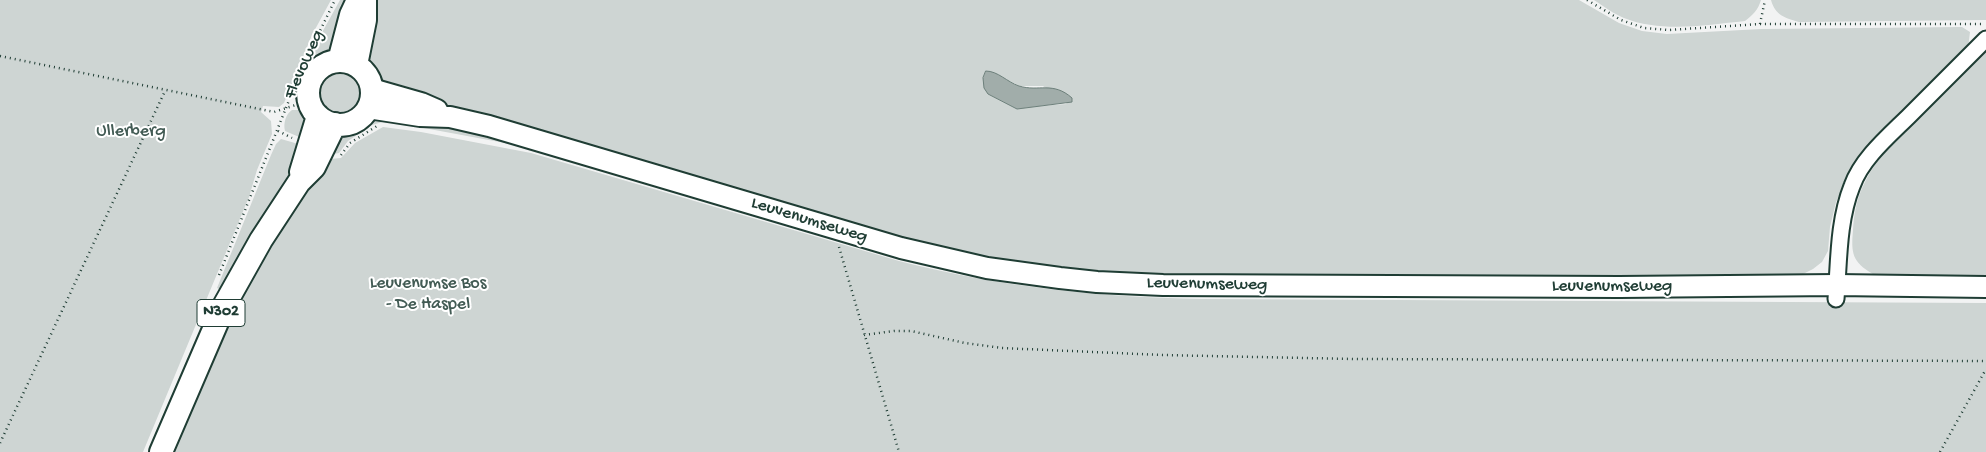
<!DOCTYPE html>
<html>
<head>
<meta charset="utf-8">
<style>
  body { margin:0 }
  canvas { display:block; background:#f2f3f3 }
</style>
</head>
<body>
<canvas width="1986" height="452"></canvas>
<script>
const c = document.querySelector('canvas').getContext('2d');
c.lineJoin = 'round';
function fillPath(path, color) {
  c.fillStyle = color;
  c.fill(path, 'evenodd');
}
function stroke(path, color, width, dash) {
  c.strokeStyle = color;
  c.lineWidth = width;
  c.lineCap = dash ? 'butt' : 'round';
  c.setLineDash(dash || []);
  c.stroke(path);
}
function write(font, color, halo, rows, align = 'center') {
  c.font = font + ' "Gochi Hand",sans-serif';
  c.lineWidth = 4;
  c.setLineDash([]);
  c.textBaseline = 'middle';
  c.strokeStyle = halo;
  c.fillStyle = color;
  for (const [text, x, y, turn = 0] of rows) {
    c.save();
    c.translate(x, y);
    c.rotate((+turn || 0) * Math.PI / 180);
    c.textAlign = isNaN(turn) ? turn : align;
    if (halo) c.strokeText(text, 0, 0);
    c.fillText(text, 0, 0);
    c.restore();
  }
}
const green = new Path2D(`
  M0,0H331L312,35L284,103L279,107L263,106L261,112L271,121L272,134L257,170L249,197L143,452H0Z
  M340,0H352L333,54L312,69L304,82L303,92L296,98L297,90L319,38Z
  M373,0H1579L1619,23L1642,31L1667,34L1761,29L1962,27L1970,32L1968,48L1853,166L1836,202L1830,227L1828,251L1822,262L1813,269L1803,274L1561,281L1099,276L944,252L386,90L374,78L364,58ZM1011,82L1020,86H1043L1067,104L1036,106L1017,109L988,94Z
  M1594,0H1761C1758,10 1753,15 1745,21C1706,25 1662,33 1624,18C1614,14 1603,6 1594,0Z
  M1771,0H1986V20L1799,22C1785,18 1775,15 1771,0Z
  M1986,50V279L1873,274C1852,262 1851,253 1853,230C1854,213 1857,197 1865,182C1878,155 1903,133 1924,112C1944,91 1965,70 1986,50Z
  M320 93a20 20 0 1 1 40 0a20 20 0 1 1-40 0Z
  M292,110H301L308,114L304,139L285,131C283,123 286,114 292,110Z
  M370,117L455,127L532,148L386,121L372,125L348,141L339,153L334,154L327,151L344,131L359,125Z
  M383,127L421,132L531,153L899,261C1001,287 1097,297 1202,299L1986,303V452H171L190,405L250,276L297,203L330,159L341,158L355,143Z
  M281,139L302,145L288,180L223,291L217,288L271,155L276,144Z
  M1838,295L1986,296V298L1838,297Z`);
const water = new Path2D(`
  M986,71C998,71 1007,82 1019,86C1039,92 1053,81 1072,98V102L1017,109L988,94L984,88L983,78Z`);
const path = new Path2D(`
  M1587,0L1621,20L1644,28L1669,30L1760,24H1983
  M1760,24L1765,0
  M0,56L274,112L308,101
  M278,131L292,138
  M341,155L350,143L377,126
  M839,247L899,452
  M219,275L302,68L335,0
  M864,335L894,331H911L965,343L1002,348L1162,355L1353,359L1986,361
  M0,443L165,91
  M1940,452L1986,369`);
const minor = new Path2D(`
  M1836,299C1839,261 1838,221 1852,186C1862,158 1890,135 1910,115C1935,90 1961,64 1986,39`);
const secondary = new Path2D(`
  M372,89L421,103L437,110
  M368,108L420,116L450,117L489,126L901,248L987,268L1060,278L1097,282L1163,285L1619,287L1837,285L1986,287`);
const primary = new Path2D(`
  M339,61L351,15L358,0
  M308 93a32 32 0 1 1 64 0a32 32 0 1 1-64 0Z
  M356,65L365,20V0
  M301,172L318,116
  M161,452L224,306L261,240L299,182L314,167L335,124`);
const shields = [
  [221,313,48]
];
const shieldNames = [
  ["N302",221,313]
];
const streetNames = [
  ["Flevoweg",305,65,-66],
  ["Leuvenumseweg",809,221,17],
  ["Leuvenumseweg",1207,285,1],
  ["Leuvenumseweg",1612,287]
];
const parkNames = [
  ["Ullerberg",131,132],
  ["Leuvenumse Bos",428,284],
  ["- De Haspel",428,305]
];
fillPath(green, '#ced5d3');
fillPath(water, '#a1adaa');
stroke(water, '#6d807b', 1);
stroke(minor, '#1f3d34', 19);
stroke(secondary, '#1f3d34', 24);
stroke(primary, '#1f3d34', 26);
stroke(path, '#1f3d34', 2.5, [1, 4]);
stroke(minor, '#fff', 15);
stroke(secondary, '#fff', 20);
stroke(primary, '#fff', 22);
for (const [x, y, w] of shields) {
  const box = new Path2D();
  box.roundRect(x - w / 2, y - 13.5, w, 27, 4);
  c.fillStyle = '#fff';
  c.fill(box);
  stroke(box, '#1f3d34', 1);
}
write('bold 16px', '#1f3d34', null, shieldNames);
write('18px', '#1f3d34', '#fff', streetNames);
write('18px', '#425b54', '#fff', parkNames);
</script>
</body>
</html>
